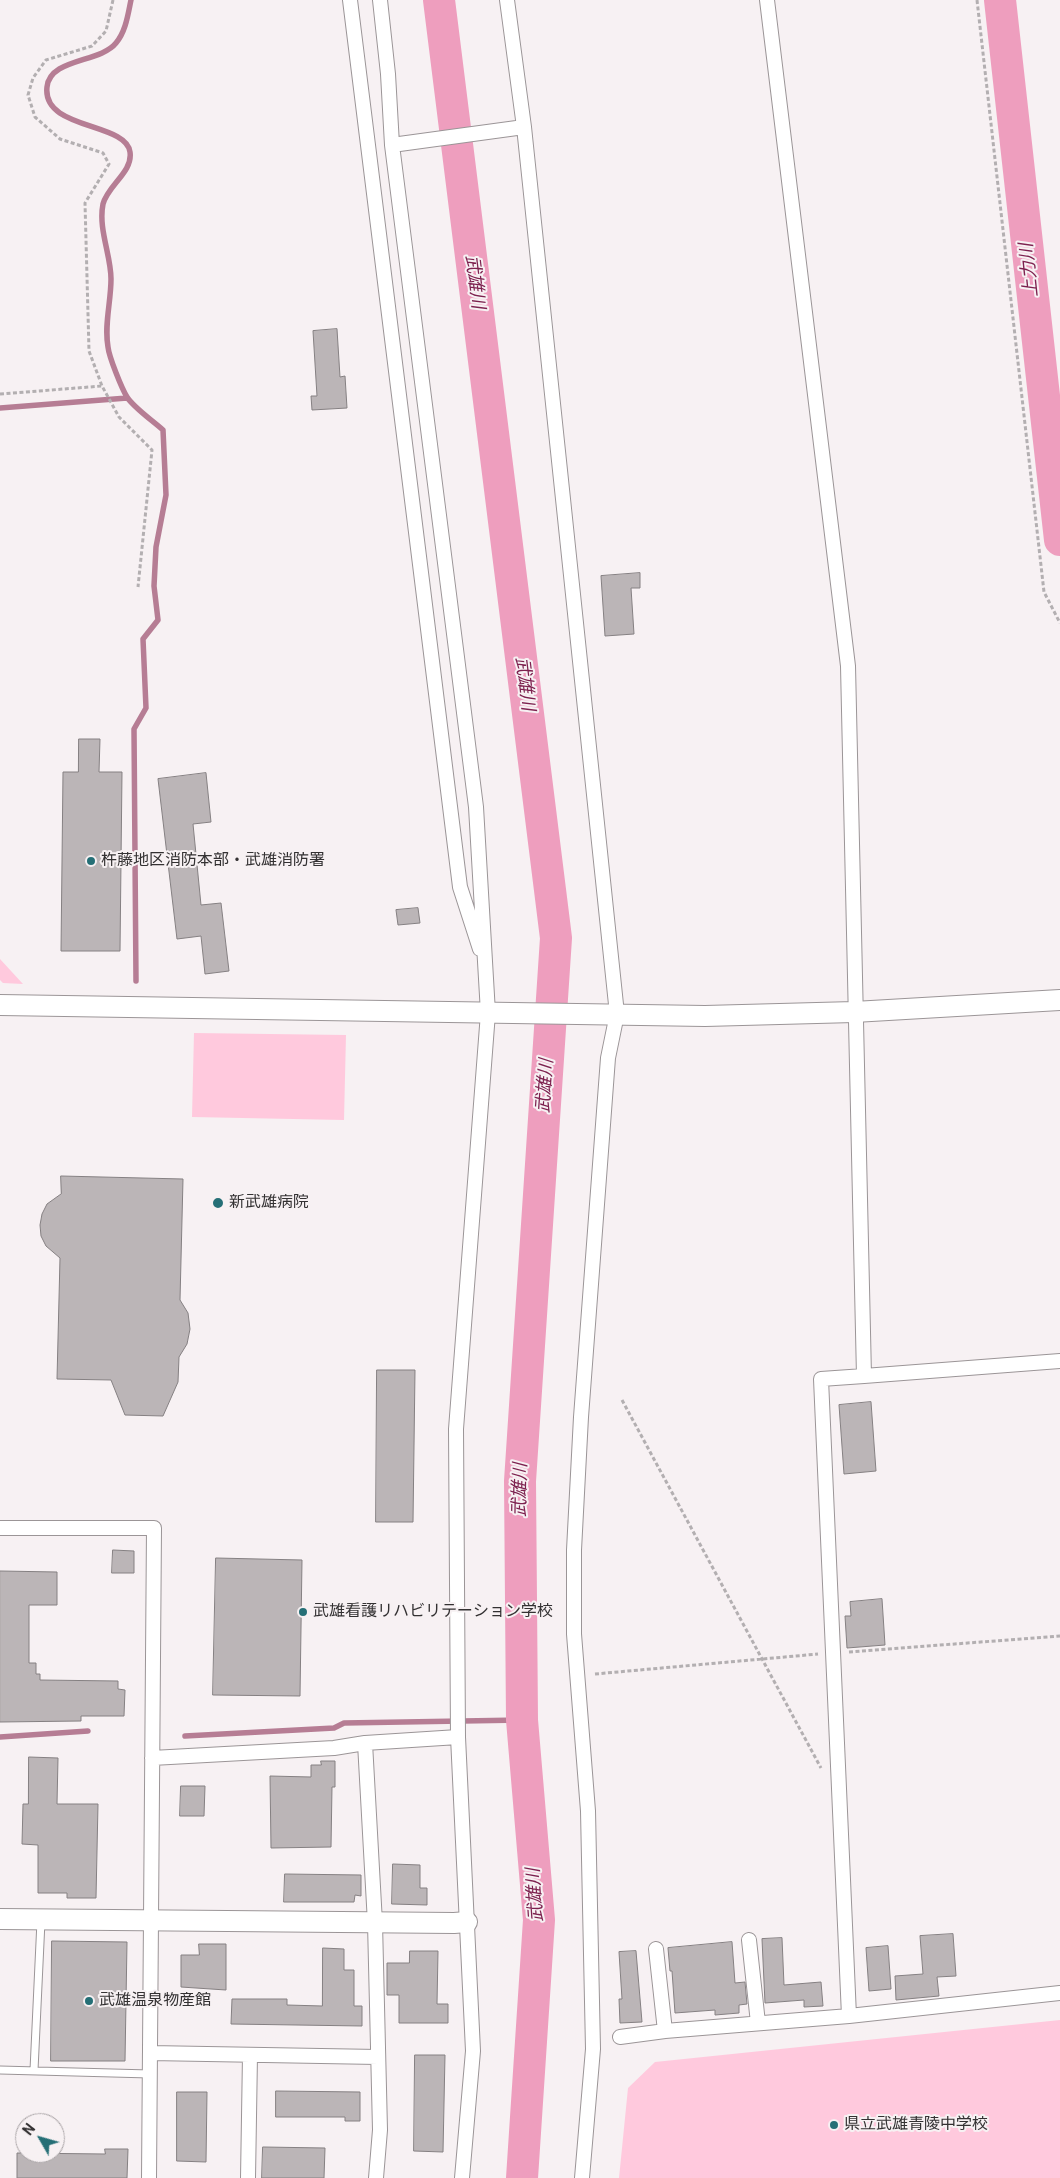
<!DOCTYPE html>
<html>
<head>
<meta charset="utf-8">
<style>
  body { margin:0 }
  #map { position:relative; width:1060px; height:2178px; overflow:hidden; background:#f7f1f3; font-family:Roboto,sans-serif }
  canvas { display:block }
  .north { position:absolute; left:15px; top:2113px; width:50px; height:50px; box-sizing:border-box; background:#f7f1f3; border:1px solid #a9a4a6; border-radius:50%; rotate:308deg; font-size:14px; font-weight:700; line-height:20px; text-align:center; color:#333132 }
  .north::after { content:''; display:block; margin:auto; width:18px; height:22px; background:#256f76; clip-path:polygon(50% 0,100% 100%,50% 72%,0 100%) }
</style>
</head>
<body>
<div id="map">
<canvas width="1060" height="2178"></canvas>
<div class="north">N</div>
</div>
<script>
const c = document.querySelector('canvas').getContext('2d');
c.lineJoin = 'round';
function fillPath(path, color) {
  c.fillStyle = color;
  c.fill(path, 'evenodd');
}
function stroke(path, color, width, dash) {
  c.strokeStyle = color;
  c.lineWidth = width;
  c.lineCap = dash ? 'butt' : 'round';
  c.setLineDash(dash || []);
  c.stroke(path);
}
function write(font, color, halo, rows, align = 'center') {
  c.font = font + ' Roboto,"Noto Sans JP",sans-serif';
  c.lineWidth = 4;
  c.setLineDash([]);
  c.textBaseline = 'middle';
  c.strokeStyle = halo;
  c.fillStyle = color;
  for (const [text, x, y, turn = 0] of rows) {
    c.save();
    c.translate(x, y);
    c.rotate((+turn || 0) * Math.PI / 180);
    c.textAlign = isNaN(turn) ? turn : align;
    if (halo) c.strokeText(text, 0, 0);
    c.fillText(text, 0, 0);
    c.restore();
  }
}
const green = new Path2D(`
  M0,959L23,984L3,983L0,980Z
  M194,1033L346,1035L344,1120L192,1117Z
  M1060,2020V2178H619L628,2088L655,2062Z`);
const stream = new Path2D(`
  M131,0C128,14 126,31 116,43C100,63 50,58 47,87C42,130 126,122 130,152C133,172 108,185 103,204C98,229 111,255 111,279C111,302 104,325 108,347C109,357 122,389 127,397C133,407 153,421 163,430L166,495L156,547L154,586L158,620L143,639L146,708L134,729L136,981
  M0,408L127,398
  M185,1736L334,1728L344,1723L522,1720
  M0,1737L88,1731`);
const river = new Path2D(`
  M439,0L556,938L520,1481L522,1720L539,1920L522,2178
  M1000,0L1060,540`);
const building = new Path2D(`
  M337,329L340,377L345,376L347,408L312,410L311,396H317L313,331Z
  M640,573V588H631L634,634L605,636L601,576Z
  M79,739H100L99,772H122L120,951H61L63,772H78Z
  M206,773L211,822L193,824L201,905L221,903L229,971L205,974L201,936L177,939L158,779Z
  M418,908L420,923L398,925L396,910Z
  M61,1176L183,1179L180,1300L188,1313L190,1329L187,1344L179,1357L178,1382L163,1416L125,1415L111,1380L57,1379L60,1258L46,1246L41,1236L40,1225L42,1214L47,1204L61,1194Z
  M377,1370H415L413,1522H376Z
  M871,1402L876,1471L844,1474L839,1405Z
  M113,1550L134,1551V1573H112Z
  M216,1558L302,1560L300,1696L213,1695Z
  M0,1571L57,1572V1605H29V1663H36V1674H40V1680L118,1681V1689L125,1690L124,1716H81V1721L0,1722Z
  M882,1599L885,1645L847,1648L845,1616H851L850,1602Z
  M29,1757L58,1758L57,1804H98L96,1898H67V1893H38V1845L22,1844L23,1804H28Z
  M321,1761H335V1787H332L331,1847L271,1848L270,1776L311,1777V1765H321Z
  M181,1786H205L204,1816H180Z
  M393,1864L420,1865V1888H427V1905L392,1904Z
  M285,1874L361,1875V1896L355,1895L354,1902H284Z
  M953,1934L956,1976L937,1977L939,1996L896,2000L895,1976L923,1974L920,1936Z
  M782,1938L784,1985L821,1982L823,2006L804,2007V2000L765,2003L762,1939Z
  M52,1941L127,1942L125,2061H51Z
  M732,1942L735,1983L745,1982L747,2004L739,2005V2013L715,2015V2010L675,2013L672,1971H670L668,1948Z
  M199,1944H226V1990L181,1987V1955H199Z
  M888,1946L891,1989L869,1991L866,1948Z
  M323,1948L344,1949V1970H354V2006H362V2026L231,2024L232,1999H287V2005L322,2006Z
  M410,1951H438L437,2004H448V2023H399V1995H387V1963H409Z
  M636,1951L642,2022L620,2023L619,1999H622L619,1952Z
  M415,2055H445L443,2152L414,2151Z
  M276,2091L360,2092V2121H345V2117H276Z
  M177,2092H207L206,2162L177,2161Z
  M263,2147L325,2148L324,2178H262Z
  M105,2149H128L127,2178H17V2153L105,2154Z`);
const path = new Path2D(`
  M113,0L106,31L92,46L46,60L33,78L28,95L35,117L60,139L103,153L109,164L85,203L89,351L102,386L119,417L152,450L138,587
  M977,0L1044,592L1060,623
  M0,394L102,386
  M622,1400L821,1768
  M849,1652L1060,1636
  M595,1674L818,1654`);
const lane = new Path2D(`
  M0,2070L150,2074
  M34,2070L41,1921`);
const street = new Path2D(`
  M350,0L460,887L480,949
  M380,0L388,74L392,145L476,807L488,1013L456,1429L458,1737L473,2051L462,2178
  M507,0L524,127L617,1014L608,1058L581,1417L574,1550V1634L588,1811L593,2049L582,2178
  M767,0L848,666L864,1376L821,1379L849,2016L1060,1993
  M392,145L524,127
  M864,1376L1060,1361
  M0,1528H154L149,2178
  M365,1743L458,1737
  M152,1758L334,1748L365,1743L375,1923L380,2130L376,2178
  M749,1940L758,2023
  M656,1949L665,2031
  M620,2037L665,2031L849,2016
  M150,2053L378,2057
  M248,2178L250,2055`);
const secondary = new Path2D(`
  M0,1005L705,1016L854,1012L1060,1000
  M0,1919L454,1923L467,1922`);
const markers = [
  [91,861,5,"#256f76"],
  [218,1203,6,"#256f76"],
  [303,1612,5,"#256f76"],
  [89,2001,5,"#256f76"],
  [834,2125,5,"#256f76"]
];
const poiNames = [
  ["杵藤地区消防本部・武雄消防署",101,861],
  ["新武雄病院",229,1203],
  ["武雄看護リハビリテーション学校",313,1612],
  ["武雄温泉物産館",99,2001],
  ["県立武雄青陵中学校",844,2125]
];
const waterNames = [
  ["上力川",1030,270,-96],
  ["武雄川",474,282,83],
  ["武雄川",524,684,83],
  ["武雄川",546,1086,-86],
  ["武雄川",521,1490,-89],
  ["武雄川",536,1895,-94]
];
fillPath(green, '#ffc9dd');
stroke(stream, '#b67d94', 5.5);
stroke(river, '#ee9ebe', 32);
fillPath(building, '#bbb5b7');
stroke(building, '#858082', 1);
stroke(lane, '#9b9597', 9);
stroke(street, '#9b9597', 16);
stroke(secondary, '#9b9597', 22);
stroke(path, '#b3afb1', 3, [4, 2.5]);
stroke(lane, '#fff', 7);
stroke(street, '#fff', 14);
stroke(secondary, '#fff', 20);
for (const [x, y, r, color] of markers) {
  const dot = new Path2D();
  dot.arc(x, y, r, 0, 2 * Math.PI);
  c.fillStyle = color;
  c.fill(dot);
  stroke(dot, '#f7f1f3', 2);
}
write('16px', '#333132', '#f7f1f3', poiNames, 'left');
write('italic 18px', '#7d214f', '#f7f1f3', waterNames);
</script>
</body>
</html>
